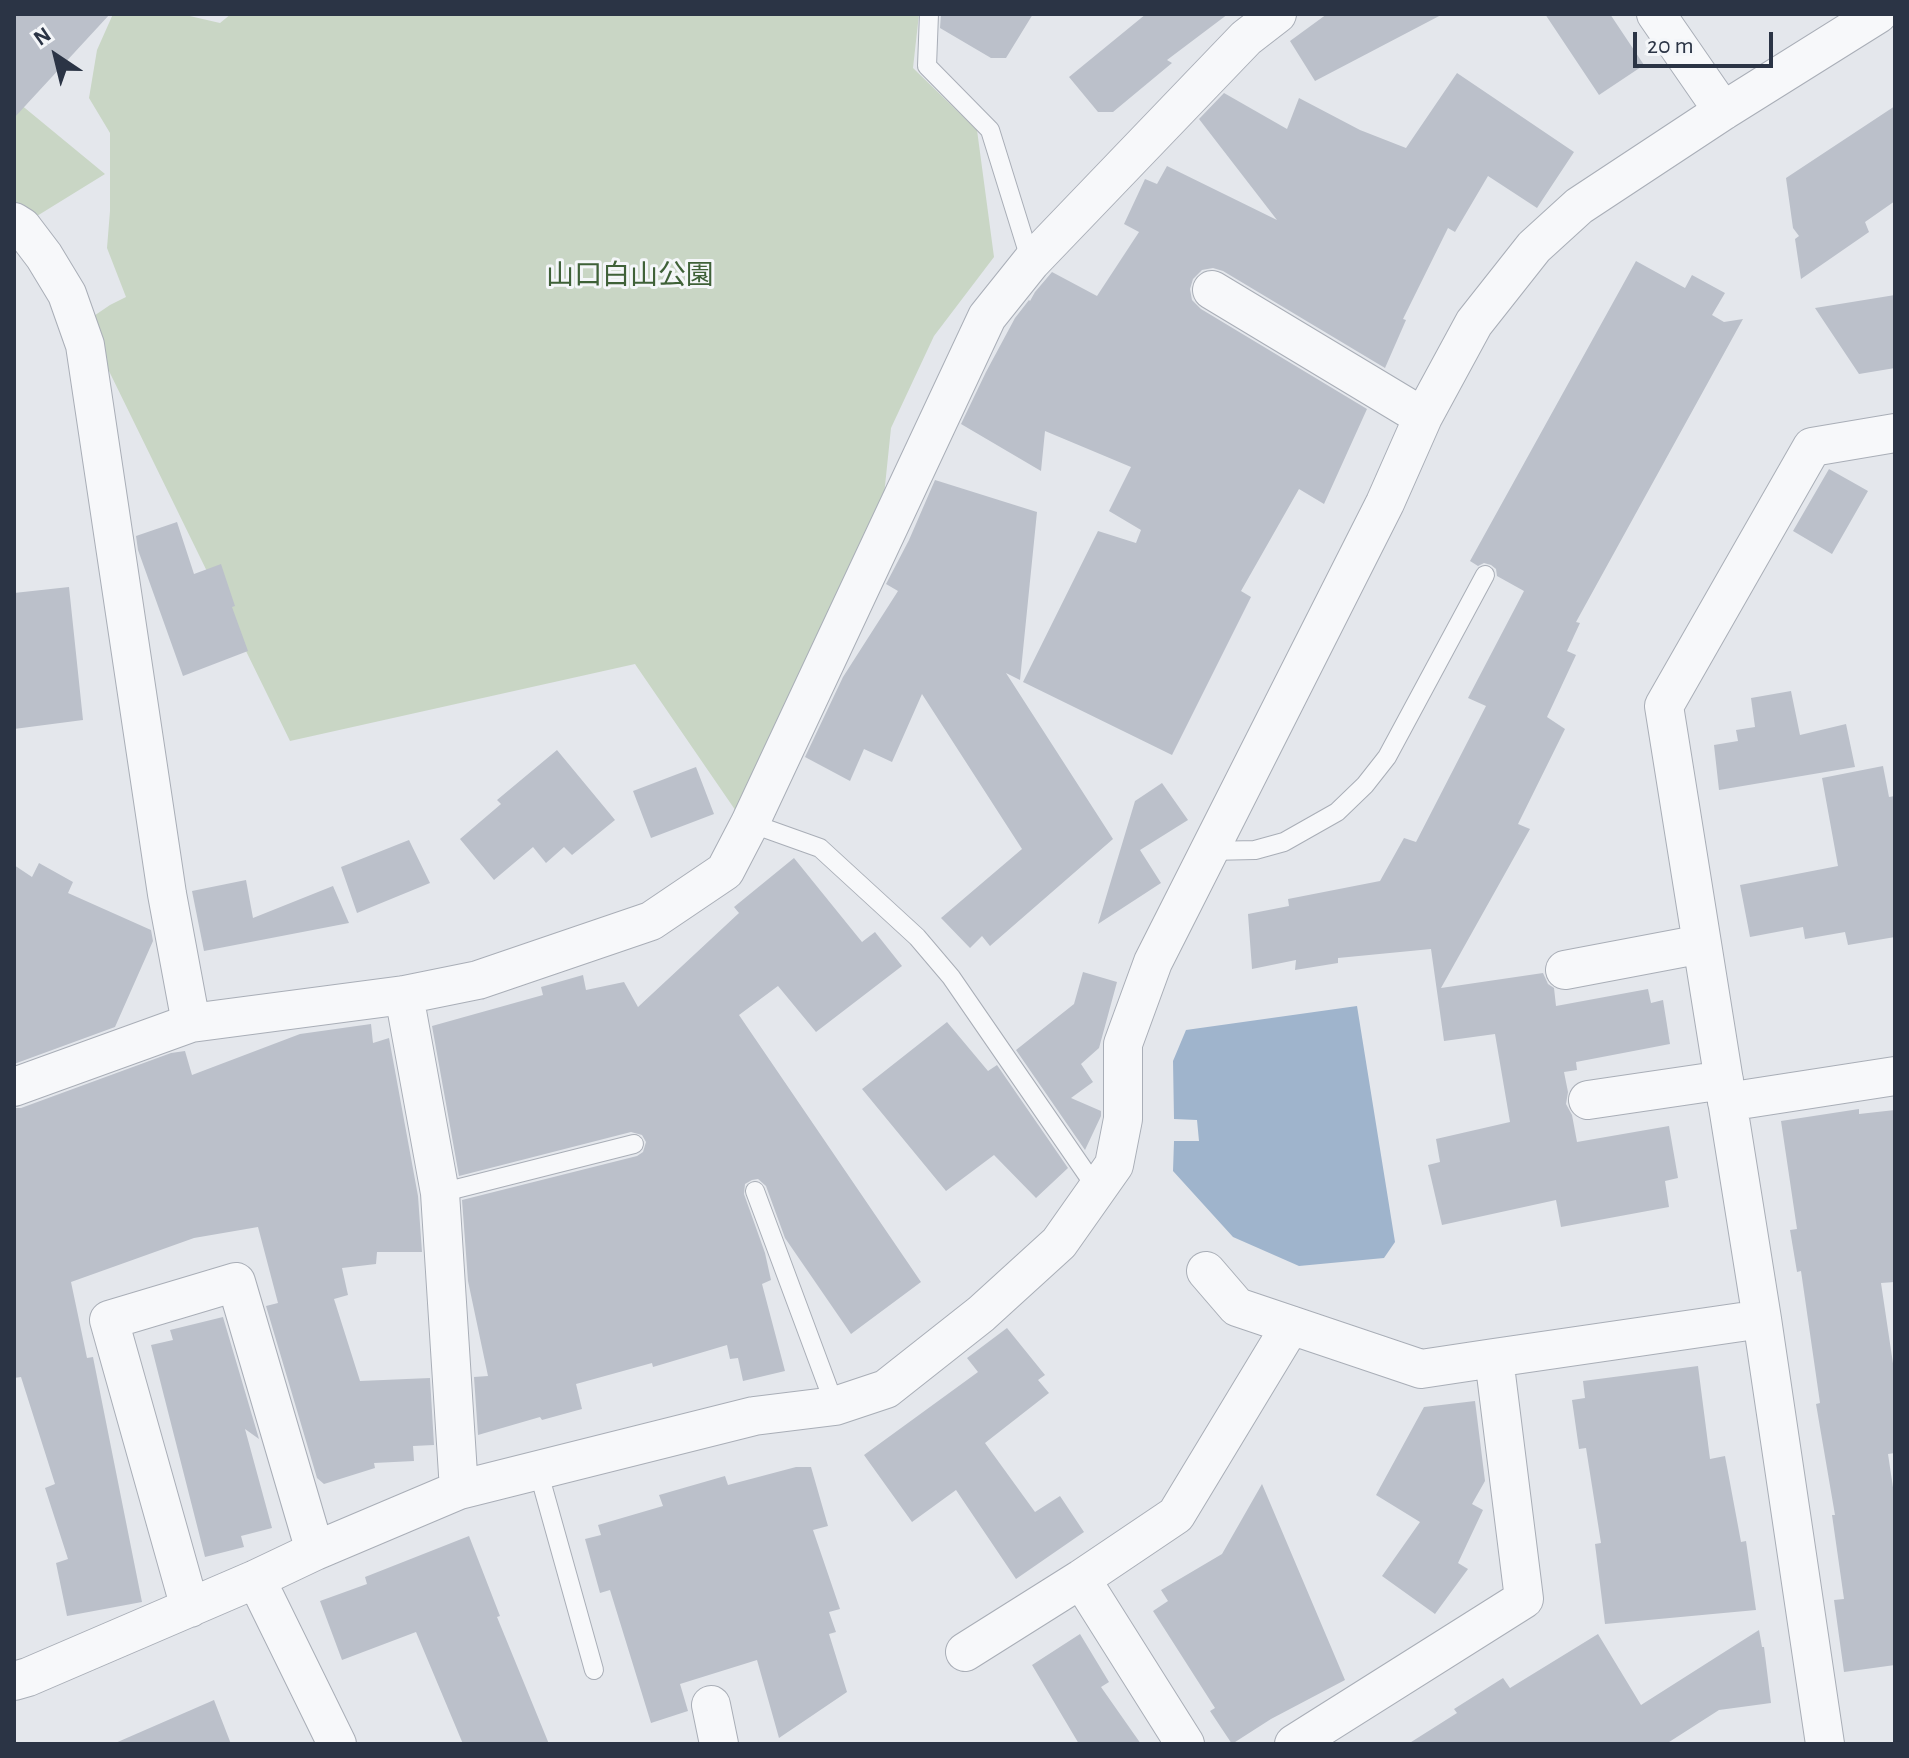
<!DOCTYPE html>
<html>
<head>
<meta charset="utf-8">
<style>
  body { margin:0 }
  #map { position:relative; width:1909px; height:1758px; overflow:hidden; background:#e4e7ec; font-family:"Alegreya Sans",sans-serif }
  canvas { display:block }
  .frame { position:absolute; inset:0; border:16px solid #2b3445; pointer-events:none }
  .north { position:absolute; left:16px; top:16px; width:80px; height:80px; -webkit-text-stroke:6px #f4f6f9; paint-order:stroke; rotate:325deg; font-size:22px; font-weight:700; line-height:32px; text-align:center; color:#2b3445 }
  .north::after { content:''; display:block; margin:auto; width:28px; height:36px; background:#2b3445; clip-path:polygon(50% 0,100% 100%,50% 72%,0 100%) }
  .scale { position:absolute; left:1633px; top:32px; width:140px; height:36px; box-sizing:border-box; border:4px solid #2b3445; border-top:0; padding-left:10px; font-size:24px; line-height:28px; white-space:nowrap; color:#2b3445; -webkit-text-stroke:6px #f4f6f9; paint-order:stroke }
</style>
</head>
<body>
<div id="map">
<canvas width="1909" height="1758"></canvas>
<div class="frame"></div>
<div class="north">N</div>
<div class="scale">20 m</div>
</div>
<script>
const c = document.querySelector('canvas').getContext('2d');
c.lineJoin = 'round';
function fillPath(path, color) {
  c.fillStyle = color;
  c.fill(path, 'evenodd');
}
function stroke(path, color, width, dash) {
  c.strokeStyle = color;
  c.lineWidth = width;
  c.lineCap = dash ? 'butt' : 'round';
  c.setLineDash(dash || []);
  c.stroke(path);
}
function write(font, color, halo, rows, align = 'center') {
  c.font = font + ' "Alegreya Sans","Noto Sans JP",sans-serif';
  c.lineWidth = 6;
  c.setLineDash([]);
  c.textBaseline = 'middle';
  c.strokeStyle = halo;
  c.fillStyle = color;
  for (const [text, x, y, turn = 0] of rows) {
    c.save();
    c.translate(x, y);
    c.rotate((+turn || 0) * Math.PI / 180);
    c.textAlign = isNaN(turn) ? turn : align;
    if (halo) c.strokeText(text, 0, 0);
    c.fillText(text, 0, 0);
    c.restore();
  }
}
const green = new Path2D(`
  M113,14H181L220,23L231,14H919L913,68L977,130L994,257L934,336L891,428L883,505L740,817L635,664L290,741L85,322L110,305L126,297L107,248L110,211V133L89,98L97,50Z
  M14,99L105,174L24,224L14,214Z`);
const water = new Path2D(`
  M1357,1006L1395,1242L1384,1258L1299,1266L1233,1237L1173,1171L1174,1141H1199L1197,1120L1174,1119L1173,1061L1186,1030Z`);
const building = new Path2D(`
  M14,14H110L14,118Z
  M941,14H1033L1006,58H991L940,28Z
  M1146,14H1228L1167,60L1172,63L1113,112H1098L1069,77Z
  M1327,14H1443L1315,81L1290,41Z
  M1545,14H1610L1644,65L1599,95Z
  M1457,73L1574,152L1537,208L1488,176L1455,232L1448,228L1403,319L1406,320L1385,368L1223,271L1213,268L1202,270L1193,279L1190,289L1192,300L1201,309L1367,409L1324,504L1299,489L1241,591L1251,597L1172,755L1023,682L1098,531L1136,543L1141,530L1109,511L1131,467L1045,431L1041,471L961,424L986,372L1015,318L1029,300L1030,301L1035,292L1052,272L1097,296L1139,232L1124,224L1145,179L1157,184L1167,166L1277,220L1199,119L1224,93L1287,129L1299,98L1360,130L1406,148Z
  M1895,106V201L1865,222L1869,232L1801,279L1795,239L1799,236L1793,228L1786,178Z
  M1636,261L1685,288L1692,275L1725,293L1712,315L1724,322L1743,319L1576,622L1580,623L1567,651L1576,655L1547,717L1565,729L1518,824L1530,829L1441,988L1543,973L1548,984L1554,988L1556,1006L1648,989L1651,1003L1663,1000L1670,1044L1576,1062L1577,1070L1564,1072L1568,1092L1566,1104L1572,1115L1577,1142L1669,1126L1678,1178L1665,1181L1669,1207L1561,1227L1556,1200L1442,1225L1428,1165L1440,1162L1436,1139L1510,1122L1495,1034L1444,1041L1431,949L1338,958V963L1295,970L1296,960L1252,969L1248,914L1289,906L1288,899L1380,881L1404,838L1416,842L1486,706L1468,698L1524,591L1497,576L1496,569L1491,565L1484,563L1478,566L1470,561Z
  M1895,295V368L1859,374L1815,308Z
  M1829,469L1868,491L1832,554L1793,531Z
  M935,480L1037,512L1020,680L1006,673L1113,839L990,946L982,936L970,948L941,918L1022,849L922,694L892,762L864,749L850,781L805,757L843,677L898,591L886,584L909,540Z
  M177,522L194,574L221,564L235,606L232,607L248,651L183,676L138,550L136,536Z
  M69,587L83,720L14,729V593Z
  M1791,691L1800,735L1846,724L1855,767L1719,790L1714,745L1738,741L1736,730L1755,727L1751,698Z
  M557,750L615,820L572,855L564,847L546,863L533,847L494,880L460,839L501,804L497,800Z
  M1883,766L1889,797L1895,796V937L1848,945L1845,932L1805,939L1803,927L1750,937L1740,885L1838,866L1822,778Z
  M696,767L714,814L651,838L633,791Z
  M1162,783L1188,820L1140,850L1161,883L1098,924L1135,801Z
  M409,840L430,883L357,913L341,867Z
  M794,858L862,942L875,932L902,966L816,1032L778,986L739,1015L921,1282L851,1334L785,1238L766,1186L758,1179L752,1180L745,1184L744,1194L765,1253L771,1280L762,1284L785,1371L743,1381L738,1358L730,1359L727,1345L653,1367L652,1363L576,1384L582,1409L542,1420L540,1417L478,1435L474,1377L488,1376L468,1281L462,1200L637,1156L643,1152L646,1142L642,1135L631,1132L459,1176L432,1026L543,995L541,987L583,975L586,990L624,982L638,1007L739,913L734,907Z
  M39,863L73,882L68,893L151,930L153,941L115,1027L14,1064V865L32,877Z
  M246,880L253,918L333,886L349,923L204,951L192,891Z
  M1083,972L1117,982L1099,1048L1081,1064L1093,1082L1071,1098L1101,1111V1116L1085,1150L1016,1050L1074,1004Z
  M947,1022L988,1071L997,1065L1068,1168L1036,1198L994,1155L946,1191L862,1089Z
  M371,1024L373,1043L389,1038L418,1196L422,1252H377L376,1264L342,1268L348,1295L334,1299L360,1381L430,1378L434,1445L413,1446L414,1461L374,1463L375,1468L324,1484L317,1478L266,1306L278,1303L258,1227L194,1238L71,1282L87,1358L93,1357L142,1602L67,1616L56,1563L68,1559L45,1488L55,1484L21,1377L14,1378V1108H21L171,1053L185,1051L192,1075L300,1034Z
  M1859,1109V1114L1895,1110V1282L1881,1283L1895,1377V1453L1888,1454L1895,1501V1665L1844,1672L1834,1600L1844,1599L1832,1515H1835L1816,1404L1820,1403L1801,1271L1797,1272L1790,1230L1797,1229L1781,1121Z
  M223,1317L259,1439L245,1429L272,1528L241,1536L244,1547L205,1557L151,1345L173,1340L170,1330Z
  M1007,1328L1045,1375L1038,1380L1049,1393L985,1443L1035,1512L1060,1496L1084,1532L1016,1579L956,1490L912,1522L864,1455L978,1372L967,1358Z
  M1698,1366L1710,1459L1725,1456L1741,1542L1746,1541L1756,1610L1605,1624L1595,1544L1601,1543L1586,1448L1579,1449L1572,1400L1585,1398L1583,1381Z
  M1475,1401L1485,1481L1472,1504L1483,1510L1458,1563L1468,1569L1435,1614L1382,1576L1420,1522L1376,1495L1424,1407Z
  M796,1467H811L828,1526L813,1530L840,1609L829,1612L836,1632L829,1634L847,1692L779,1738L757,1660L680,1684L688,1711L651,1723L610,1590L600,1593L585,1539L601,1535L598,1525L663,1506L659,1495L725,1476L728,1485Z
  M1262,1484L1345,1680L1271,1719L1232,1744L1210,1711L1215,1708L1153,1611L1168,1601L1161,1590L1222,1554Z
  M469,1536L500,1616L497,1617L549,1744H463L416,1632L342,1660L320,1601L367,1584L365,1577Z
  M1759,1630L1762,1647H1764L1771,1703L1719,1710L1666,1744H1408L1457,1713L1454,1709L1503,1678L1510,1688L1598,1634L1641,1705Z
  M1080,1634L1109,1682L1101,1687L1141,1744H1079L1032,1665Z
  M214,1700L231,1744H113Z`);
const lane = new Path2D(`
  M929,14L927,66L990,130L1031,262
  M750,823L820,848L917,937L951,977L1097,1189
  M1209,851L1255,850L1284,842L1337,812L1365,785L1387,757L1485,575
  M755,1191L835,1406
  M440,1193L634,1144
  M538,1470L594,1670`);
const street = new Path2D(`
  M1656,14L1723,111
  M14,222L22,227L44,256L67,294L85,345L167,894L191,1023
  M1212,290L1423,417
  M1565,970L1702,944
  M404,995L440,1193L459,1490
  M14,1087L191,1023L404,995L478,980L651,921L725,871L750,823L987,317L1031,262L1246,38L1277,14
  M1588,1100L1724,1080
  M1727,1102L1895,1076
  M1206,1271L1237,1307L1421,1369L1494,1358
  M256,1579L337,1744
  M1081,1579L1185,1744
  M190,1608L109,1320L236,1282L315,1551
  M965,1652L1081,1579L1176,1515L1291,1325
  M14,1681L28,1677L256,1579L315,1551L459,1490L754,1416L835,1406L886,1389L981,1314L1059,1243L1114,1165L1123,1119V1044L1153,962L1385,503L1423,417L1474,323L1534,247L1579,206L1723,111L1878,14
  M711,1705L719,1744
  M1294,1744L1524,1599L1494,1358L1762,1319
  M1825,1744L1762,1319L1664,706L1812,447L1895,433`);
const parkNames = [
  ["山口白山公園",630,276]
];
fillPath(green, '#c9d6c5');
fillPath(water, '#9fb4cc');
fillPath(building, '#bbc0ca');
stroke(lane, '#a9aeb7', 20);
stroke(street, '#a9aeb7', 40);
stroke(lane, '#f7f8fa', 18);
stroke(street, '#f7f8fa', 38);
write('28px', '#3f6138', '#f4f6f9', parkNames);
</script>
</body>
</html>
